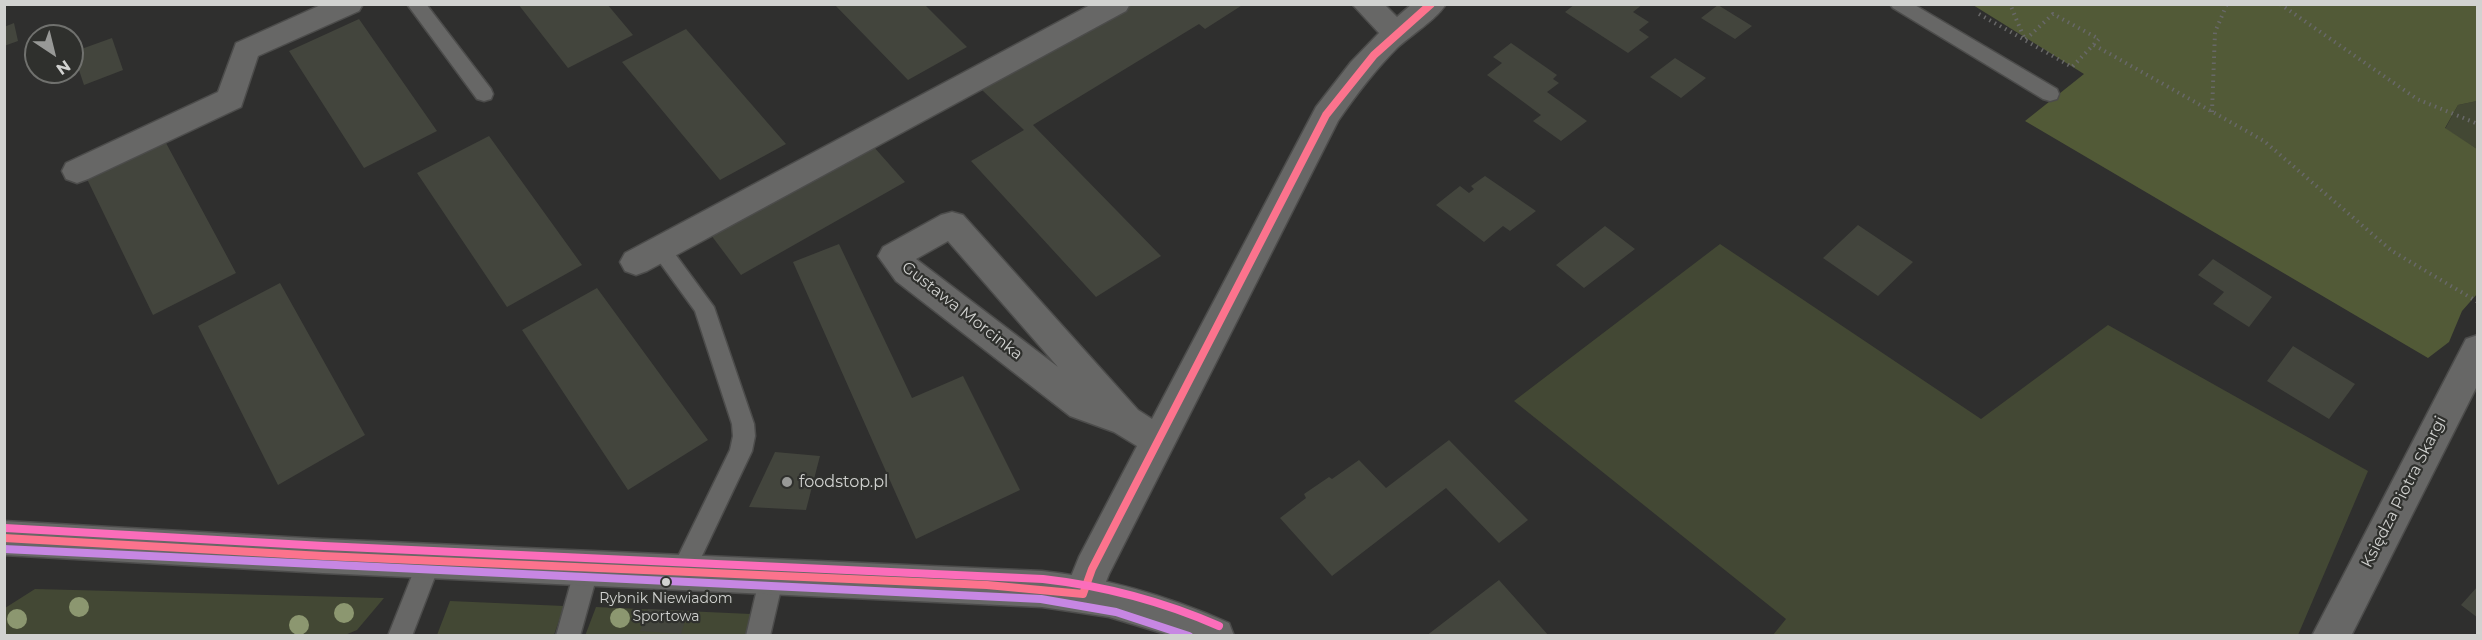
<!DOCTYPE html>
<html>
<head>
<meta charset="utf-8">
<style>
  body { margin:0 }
  #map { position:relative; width:2482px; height:640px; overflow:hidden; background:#2f2f2e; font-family:Montserrat,sans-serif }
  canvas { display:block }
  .frame { position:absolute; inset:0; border:6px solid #d1d2d0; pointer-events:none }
  .north { position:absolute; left:24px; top:24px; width:60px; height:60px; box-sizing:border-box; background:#2f302d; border:2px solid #70716e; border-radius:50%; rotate:145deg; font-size:16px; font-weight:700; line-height:24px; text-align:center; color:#d1d2d0 }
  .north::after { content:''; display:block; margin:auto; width:21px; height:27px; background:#989997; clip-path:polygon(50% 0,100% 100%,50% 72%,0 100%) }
</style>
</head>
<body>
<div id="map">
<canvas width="2482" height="640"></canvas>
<div class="frame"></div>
<div class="north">N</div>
</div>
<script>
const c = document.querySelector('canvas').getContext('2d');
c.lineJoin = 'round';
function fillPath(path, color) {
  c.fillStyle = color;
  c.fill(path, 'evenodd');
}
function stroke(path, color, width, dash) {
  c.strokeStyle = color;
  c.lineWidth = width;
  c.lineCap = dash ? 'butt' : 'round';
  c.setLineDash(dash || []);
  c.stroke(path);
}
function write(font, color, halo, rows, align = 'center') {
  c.font = font + ' Montserrat,sans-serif';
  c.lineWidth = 4.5;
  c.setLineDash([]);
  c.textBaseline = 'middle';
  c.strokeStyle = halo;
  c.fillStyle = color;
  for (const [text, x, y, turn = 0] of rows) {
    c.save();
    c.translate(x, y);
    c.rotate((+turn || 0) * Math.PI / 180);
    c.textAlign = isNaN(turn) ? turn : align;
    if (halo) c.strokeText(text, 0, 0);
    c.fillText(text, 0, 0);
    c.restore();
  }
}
const green = new Path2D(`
  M2477,101V149L2445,129L2458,105Z
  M1720,244L1981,419L2108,325L2368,471L2298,635H1773L1786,619L1514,401Z
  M35,589L384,598L357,630L345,635H5V608Z
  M450,601L564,606L554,635H437Z
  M596,607L751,614L746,635L585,636Z`);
const forest = new Path2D(`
  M1973,5H2477V101L2458,105L2445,128L2477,149V294L2462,311L2449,342L2428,358L2025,121L2084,74Z`);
const building = new Path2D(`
  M518,4H607L633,35L568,68Z
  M834,4H924L967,47L908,80Z
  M1129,4H1244L1205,29L1199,24L1033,125L1161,256L1096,297L971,161L1024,130L982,90Z
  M1575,4H1643L1633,12L1649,22L1639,30L1649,37L1628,53L1565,12Z
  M1718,5L1752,26L1735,39L1701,18Z
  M359,19L437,131L364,168L289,51Z
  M14,23L18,41L4,46V27Z
  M686,29L786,144L720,180L622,62Z
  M112,38L123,70L84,85L73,52Z
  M1511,43L1557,75L1553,79L1559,83L1547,92L1587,121L1561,141L1533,121L1541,115L1487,75L1502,63L1493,57Z
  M1675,58L1706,78L1681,98L1650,77Z
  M489,136L582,265L507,307L417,173Z
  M166,143L236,273L153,315L87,179Z
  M873,146L905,182L741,275L711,235Z
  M1485,176L1536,211L1510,231L1503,226L1484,242L1436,205L1460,186L1469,193L1474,189L1471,186Z
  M1858,225L1913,262L1878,296L1823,258Z
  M1605,226L1635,249L1584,288L1556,265Z
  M839,244L912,398L963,376L1020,490L916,539L793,262Z
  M2213,259L2272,297L2249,327L2213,304L2224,292L2198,275Z
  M280,283L365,435L278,485L198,326Z
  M597,288L708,440L628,490L522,330Z
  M2293,346L2355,384L2329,419L2267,381Z
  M1449,440L1528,520L1499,543L1446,488L1332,576L1280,518L1306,498L1304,494L1329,477L1332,479L1359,460L1386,488Z
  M775,452L820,456L806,510L749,507Z
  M1499,580L1549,636H1426Z
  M2478,586V618L2461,605Z
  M648,609L688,611L681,634L640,631Z`);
const path = new Path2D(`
  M2280,4L2417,99L2478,124
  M1979,14L2072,67L2099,39L2053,14L2025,40L2010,4
  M2094,45L2264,141L2392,251L2478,302
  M2212,112L2215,32L2227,4`);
const service = new Path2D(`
  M407,4H426L491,89L493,94L491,99L484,101L477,99Z
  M1890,4H1913L2057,89L2059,94L2057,99L2050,101L2043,99L1893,8Z
  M660,241L667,243L714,307L754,424L755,436L752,451L690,581L682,584L674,581L670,573L730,450L733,436L732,424L695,311L650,249L653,243Z
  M429,550L437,553L441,561L412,636H388L421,553Z
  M587,557L595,560L599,568L580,636H556L575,568L579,560Z
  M772,565L780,568L784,576L770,636H746L760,576L764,568Z`);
const minor = new Path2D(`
  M323,4H363L359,11L258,56L241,107L88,179L77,183L66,179L62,171L66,163L218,92L236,43Z
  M1092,4H1130L1126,11L647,271L636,275L625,271L620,262L625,253Z
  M1352,4H1384L1397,17L1412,4H1446C1436,20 1411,35 1397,48C1375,70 1356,95 1338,121L1109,574L1096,607L1083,612L1070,607L1064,594L1079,557L1137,446L1114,432L1070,416L896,281L878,256L883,247L941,215L952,212L963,215L1138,410L1152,419L1316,107L1351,62L1379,33ZM948,241L1058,367L916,259Z
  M2478,335V384L2351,636H2312L2466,339Z`);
const tertiary = new Path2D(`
  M4,521L323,539L1042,571C1108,578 1168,596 1229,623L1234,636H1172L1109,617L1042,607L323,573L4,555Z`);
const bus1 = new Path2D(`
  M4,538L323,556L987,585L1083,594
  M1083,594L1092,569L1326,115L1374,55L1431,4`);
const bus2 = new Path2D(`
  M4,549L1041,599L1116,612L1189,636`);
const bus3 = new Path2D(`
  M5,528L324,546L1043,579C1105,586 1162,601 1219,626`);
const trees = [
  [79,607],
  [344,613],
  [620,618],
  [17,619],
  [299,625]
];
const markers = [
  [787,482,6,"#989997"],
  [666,582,5,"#d1d2d0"]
];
const busNames = [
  ["Rybnik Niewiadom",666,599],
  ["Sportowa",666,617]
];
const streetNames = [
  ["Gustawa Morcinka",962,311,38],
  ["Księdza Piotra Skargi",2404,492,-63]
];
const poiNames = [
  ["foodstop.pl",799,482]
];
fillPath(green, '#434834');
fillPath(forest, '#525a37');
fillPath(building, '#43453d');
stroke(service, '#4c4c4b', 3);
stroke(minor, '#4c4c4b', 3);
stroke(tertiary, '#4c4c4b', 3);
stroke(path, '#686868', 4, [1.5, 4.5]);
fillPath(service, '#676766');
fillPath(minor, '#676766');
fillPath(tertiary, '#676766');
stroke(bus1, '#fc738d', 8);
stroke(bus2, '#c787e3', 8);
stroke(bus3, '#fb6dba', 8);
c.fillStyle = '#8c9770';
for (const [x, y] of trees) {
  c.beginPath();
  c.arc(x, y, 10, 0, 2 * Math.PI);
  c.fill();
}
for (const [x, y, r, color] of markers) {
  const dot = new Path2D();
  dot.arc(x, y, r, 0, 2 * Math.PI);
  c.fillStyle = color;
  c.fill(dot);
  stroke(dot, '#2f302d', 2);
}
write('14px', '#d1d2d0', '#2f302d', busNames);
write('16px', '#d1d2d0', '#2f302d', streetNames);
write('16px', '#d1d2d0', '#2f302d', poiNames, 'left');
</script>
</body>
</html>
